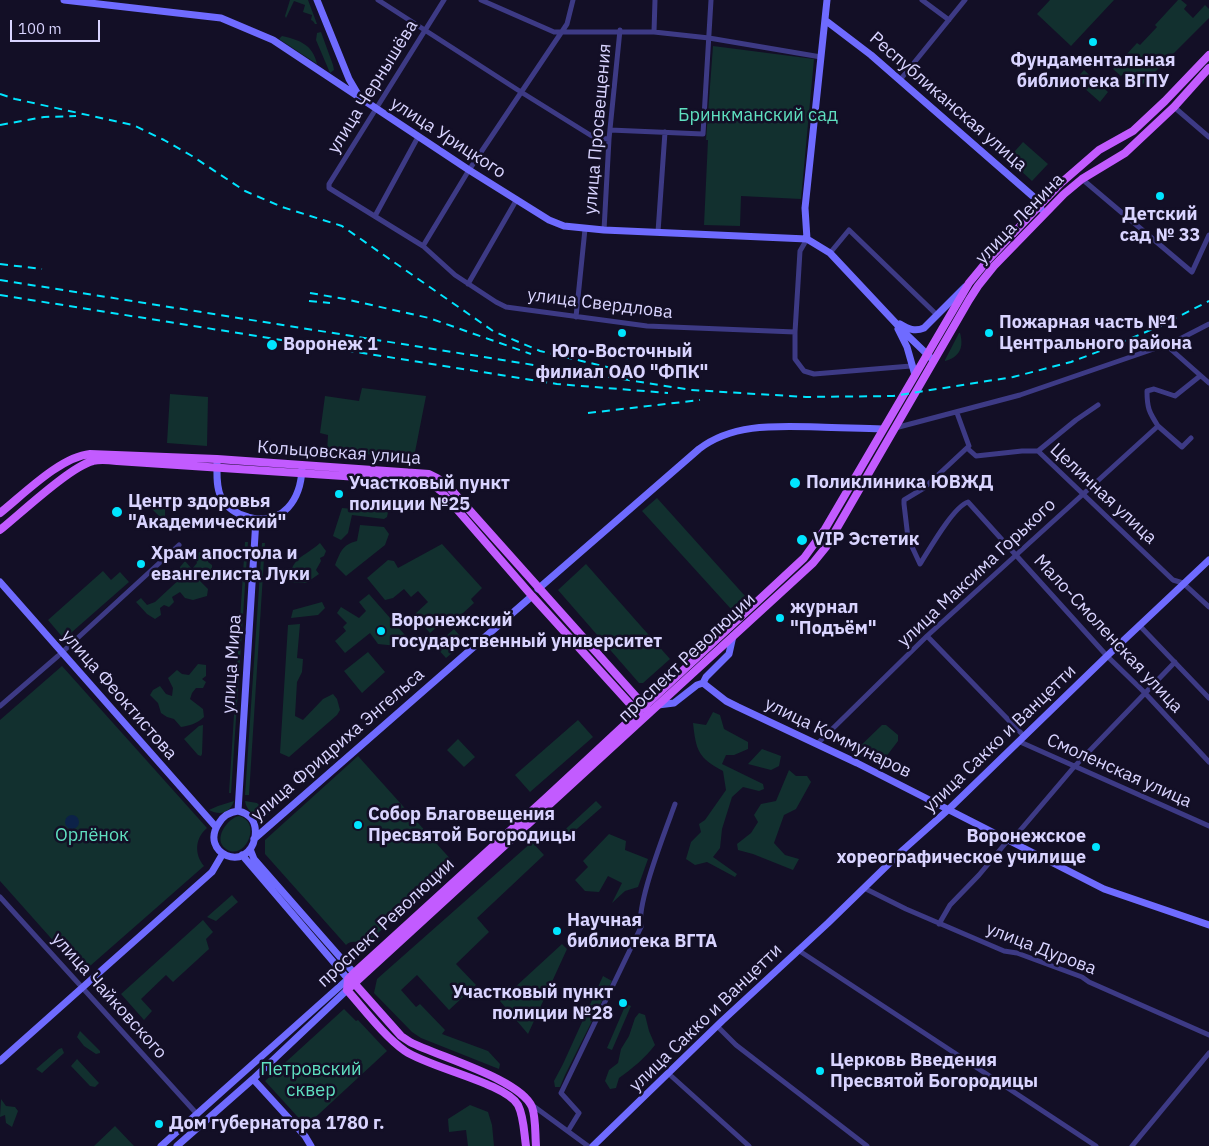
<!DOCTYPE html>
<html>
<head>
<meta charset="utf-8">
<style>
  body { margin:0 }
  #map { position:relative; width:1209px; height:1146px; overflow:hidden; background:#130f26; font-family:"IBM Plex Sans",sans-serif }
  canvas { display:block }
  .scale { position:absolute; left:10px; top:20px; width:90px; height:22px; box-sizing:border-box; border:2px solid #d9d4ff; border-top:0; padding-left:6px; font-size:15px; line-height:18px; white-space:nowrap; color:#d9d4ff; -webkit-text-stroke:4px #130f26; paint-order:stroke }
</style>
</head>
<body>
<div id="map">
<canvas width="1209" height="1146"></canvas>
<div class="scale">100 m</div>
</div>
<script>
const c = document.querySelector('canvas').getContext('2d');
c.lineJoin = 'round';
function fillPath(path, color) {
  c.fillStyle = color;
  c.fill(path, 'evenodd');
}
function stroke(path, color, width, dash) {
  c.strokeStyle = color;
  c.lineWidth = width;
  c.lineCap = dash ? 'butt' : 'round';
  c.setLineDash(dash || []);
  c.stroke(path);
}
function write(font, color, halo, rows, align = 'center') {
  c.font = font + ' "IBM Plex Sans",sans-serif';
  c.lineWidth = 5;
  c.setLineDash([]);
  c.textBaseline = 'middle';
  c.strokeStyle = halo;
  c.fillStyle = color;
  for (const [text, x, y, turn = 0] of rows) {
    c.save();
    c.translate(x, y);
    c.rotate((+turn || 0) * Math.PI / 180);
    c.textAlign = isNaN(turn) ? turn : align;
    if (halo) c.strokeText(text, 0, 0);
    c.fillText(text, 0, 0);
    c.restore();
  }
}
const green = new Path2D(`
  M290,0H308L317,24H315L313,21L311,20L312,15L303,12L305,5L294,1L286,18L285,16Z
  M1050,0H1114L1071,46L1037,14Z
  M1178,0H1181L1187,5L1184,9L1193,18L1205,5L1209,9V18L1140,87L1125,72L1121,76L1113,69L1137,43L1140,45L1157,27L1155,25Z
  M321,32L333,65L334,70L330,73L316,40L317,33Z
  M282,36C300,40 313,45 317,64L279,39Z
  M713,46L814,59L801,199L741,196L740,226L704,225L708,140H706Z
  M1084,70L1108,92L1100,102L1075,80Z
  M1023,142L1048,164L1032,181L1008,159Z
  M959,333H960C964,347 960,357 945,361V360Z
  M362,388L426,396L414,457L327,452L328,435L320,433L325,396L359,401Z
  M170,394L208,397L207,446L167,443Z
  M247,496H251V500L265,501V497H269V506L256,507L246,504Z
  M657,498L745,596L731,609L642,511Z
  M144,501H165V522Z
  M342,508L388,512L387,517L384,519L352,515L348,533L341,540L333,536Z
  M360,525L384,527L389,534L385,545L346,576L335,565C341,551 342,545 357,541Z
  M245,542H248L246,571L231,793H229Z
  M262,543H265L249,795H245Z
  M320,543L326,551L324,556L320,558L321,561L316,570L319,574L306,583L289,582C291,557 303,558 320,543Z
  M442,544L482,588L471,599L474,603L451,624L446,619L430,633L414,615L428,602L418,591L411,597L404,589L393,598L385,600L367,578L388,560L394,561L398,568Z
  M199,552L208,555V562L212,565V574L207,580L201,576L198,579L208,589L207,596L193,600L185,598L180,592L172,597L174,602L169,607L164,605L160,608L161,615L155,619L147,614L136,602L141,598L147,605L155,602L183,576L180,567L185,561L192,569L197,563L195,558Z
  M586,564L670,659L643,683H639L558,590Z
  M103,571L111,580L120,572L129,582L64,639L48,620Z
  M369,594L412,643L407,647L378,644L370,633L345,653L335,641L346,631L343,627L347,623L337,613L341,607L359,618L366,611L359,602Z
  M322,602L325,608L318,615L291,618L293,610Z
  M300,624L297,658L303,659L302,672L297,682L295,716L303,720L323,699L333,694L337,699L340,710L337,715L289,757L280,753L288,625Z
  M454,629L465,642L446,658L435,646Z
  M368,652L385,672L362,693L344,671Z
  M198,664L206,665V676L202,679L206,682L203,688H196L192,693L190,699L203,709L204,717C198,723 189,726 181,727L174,719L167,717L161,713L158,703L150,695L153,690L160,686L166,694L172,696L173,688L168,678L177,670L182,674L189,675Z
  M62,666L207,828C195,838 194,854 204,866L82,973L0,881V720Z
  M713,712L720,715L724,729L748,742V749L734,755H726L722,764L763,784L764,789L759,791L743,787L732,797L722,829L720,848L713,857L737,874L735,877L707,862L695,865L686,859L691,842L701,832L699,824L705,820L726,790L723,771C698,758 696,750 693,723L706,725Z
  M578,720L593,737L530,792L515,775Z
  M203,725L202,754L201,756L198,755L184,739L199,726Z
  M882,725H886L898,735V741L879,766L853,753Z
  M458,739L475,757L464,767L447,750Z
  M762,749L781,756L779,766L771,770L748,764Z
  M358,756L454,863L364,946C359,941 351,940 346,945L265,854V840Z
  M789,770L796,776H807L811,782L796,809L784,815L774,843L785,855L799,859L793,870L753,854L738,850L737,844L751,833L758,822L754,815L761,804L776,801Z
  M234,801C230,813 220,816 209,810L218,806Z
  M245,801L257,803L269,815C258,819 247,813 245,801Z
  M596,801L602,807L562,842L557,837Z
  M239,816C263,822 245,862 226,849C212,839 228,818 239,816Z
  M609,834L626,841L625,850L648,859L638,887L625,891L612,903L622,883L608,876L599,892L585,891L575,880L588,867L583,861Z
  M532,842L544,855L477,918L489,932L456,964L476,985L449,1010L417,975L401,990L416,1007L420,1004L445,1030L442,1034L488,1051L500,1064L499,1069L421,1038L412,1032L374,993L377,979Z
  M232,895L238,902L216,921L207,917Z
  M203,920L213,932L206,939L209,949L173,982L166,975L141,999L152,1011L144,1020L121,994Z
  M562,944L567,949L528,1034L500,1001Z
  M603,976L612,981L565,1075L560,1087H555L554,1081L563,1064Z
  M626,1004L631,1006L612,1050L607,1048Z
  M344,1009L356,1021L358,1020L387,1051L306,1126L265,1081Z
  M639,1013L645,1015L649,1031L655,1045C645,1058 633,1068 619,1078L616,1088L610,1089L605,1081L609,1070L618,1063L621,1049L629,1036L635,1018Z
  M80,1031L100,1051V1053L96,1054L84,1046L77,1037Z
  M62,1048L64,1053L42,1073L36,1069L59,1049Z
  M77,1059L99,1083L95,1087L90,1086L71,1066Z
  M1,1099L6,1106L15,1107L18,1111L12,1127L6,1123L5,1115L0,1117Z
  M470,1105L488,1112L492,1125L494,1146H468L466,1130L449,1132L448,1119Z
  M115,1126L134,1146H94Z`);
const water = new Path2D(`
  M65 822a7 7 0 1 1 14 0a7 7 0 1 1-14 0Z`);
const street = new Path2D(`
  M378,0L521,92L595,138L609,139
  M444,0L329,184V188L423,246L455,275L496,302L506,307L647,326L795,332
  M481,0L554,32H654L709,38L821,57
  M922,0L949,20
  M654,32L655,0
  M900,80L965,0
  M1174,107L1209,137
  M610,130L703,134L711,0
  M1082,179L1192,272L1209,235
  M375,216L418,137
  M604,230L609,139L620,30
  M658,232L665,132
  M807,239L800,251L795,332V359L804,371L814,374L911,366
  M423,246L469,170L567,24L573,0
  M830,253L849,230L937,315
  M468,284L517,199
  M576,317L585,229
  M1166,345L1209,383
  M957,413L969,446L924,488L904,500V504L908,538L920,564C929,550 953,507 968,502L1107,656L1144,692L1209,762
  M1158,426L1182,447L1191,438
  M895,428L1020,395L1174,342L1209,324
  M967,448L976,456L1022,451H1038L1173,580L1183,583L1209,607
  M1038,451L1076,420L1098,405
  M1139,625L1209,698
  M927,636L1024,736
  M0,706L58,656L179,545
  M1018,741L1209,826
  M817,744L927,636L1158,426C1149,412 1147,408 1147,391L1154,389L1175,396L1200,376
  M864,888L906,909L1004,951L1017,953L1082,977L1089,982L1209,1035
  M0,897L197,1114
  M939,924L950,905L979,875L1009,839L1017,834L1074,767L1175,662
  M798,950L1096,1146
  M717,1026L736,1045L867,1146
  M669,1074L749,1146
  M532,1105L588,1146
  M568,1131L579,1113L561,1093L641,927C636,904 666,829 675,804
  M1132,1146L1209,1053`);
const secondary = new Path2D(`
  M64,0L221,18L273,40L469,170L549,220L564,226L604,230L807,239L830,253L905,333L931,358
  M317,0L349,79L359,96
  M825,20L871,55L1036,199L1038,207L1041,209
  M807,239L805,208L827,0
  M900,324C908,329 915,332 924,328L965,287
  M898,329L907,347L915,375
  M217,462C217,473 216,487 221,497C227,508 236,514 248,517C283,527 301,499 302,468
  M0,582L216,827
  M538,589L699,449C733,423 777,426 818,427C840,428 861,428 883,429
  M703,683L726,701L738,707L857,763L1104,889L1209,925
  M658,705L674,703L697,685L703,683L706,677L729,654L733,636
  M238,811L256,519
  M238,811C252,814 257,824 255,837C248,875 198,853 219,823C223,816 230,812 238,811Z
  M254,839L532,596
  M250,849L254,859L354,973
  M0,1061L212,872L222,855
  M253,1079L305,1136L311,1146
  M161,1146L348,979L242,855
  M177,1146L253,1079L347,990
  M593,1146L722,1021L828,923L903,850L949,809L1107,656L1209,560`);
const primary = new Path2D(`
  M0,513C24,494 60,457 90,454L217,459L429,474L437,478L447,485L647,709
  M0,530C20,514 71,466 93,461C100,459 109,460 117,461L419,481L432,484L441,491L532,596L640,715
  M354,983L401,1036L410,1042C439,1057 520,1079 532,1107C536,1118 535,1134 536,1146
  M347,990L348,979L354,973L547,797L804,558L825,529L969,283L988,260L1061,183L1099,150L1133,131L1165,101L1209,55
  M347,990L813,563L826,547L969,300L978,286L994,266L1064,194L1082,179L1125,153L1174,107L1209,68
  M347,990C364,1009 384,1036 405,1051C430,1068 505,1083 518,1105C524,1117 524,1133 526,1146`);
const rail = new Path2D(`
  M0,94L15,99L133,125L164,140L192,156L245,191L282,207L342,226L493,331L540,351L632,373
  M0,125L44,117L76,116
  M0,264L42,269
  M0,280L691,390L806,397L893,396L1013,377L1071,362L1113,346L1160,326L1209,301
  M310,293L345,299L429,318L531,354
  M0,295L557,384L668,393
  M309,301L330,303
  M588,413L700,400`);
const markers = [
  [1093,42,5,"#00e5ff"],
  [1160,196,5,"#00e5ff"],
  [622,333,5,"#00e5ff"],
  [989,333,5,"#00e5ff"],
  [272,345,6,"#00e5ff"],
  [795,483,6,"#00e5ff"],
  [339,494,5,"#00e5ff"],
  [117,512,6,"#00e5ff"],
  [802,540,6,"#00e5ff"],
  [141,564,5,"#00e5ff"],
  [780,618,5,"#00e5ff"],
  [381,631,5,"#00e5ff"],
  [358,825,5,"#00e5ff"],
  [1096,847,5,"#00e5ff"],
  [557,931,5,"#00e5ff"],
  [623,1003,5,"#00e5ff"],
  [820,1071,5,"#00e5ff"],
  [159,1124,5,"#00e5ff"]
];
const poiNames = [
  ["Фундаментальная",1093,61,"center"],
  ["библиотека ВГПУ",1093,82,"center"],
  ["Детский",1160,215,"center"],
  ["сад № 33",1160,236,"center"],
  ["Пожарная часть №1",999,323],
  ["Центрального района",999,344],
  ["Воронеж 1",283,345],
  ["Юго-Восточный",622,352,"center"],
  ["филиал ОАО \"ФПК\"",622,373,"center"],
  ["Поликлиника ЮВЖД",806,483],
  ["Участковый пункт",349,484],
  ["полиции №25",349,505],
  ["Центр здоровья",128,502],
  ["\"Академический\"",128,523],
  ["VIP Эстетик",813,540],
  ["Храм апостола и",151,554],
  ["евангелиста Луки",151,575],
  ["журнал",790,608],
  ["\"Подъём\"",790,629],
  ["Воронежский",391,621],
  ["государственный университет",391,642],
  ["Собор Благовещения",368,815],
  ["Пресвятой Богородицы",368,836],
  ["Воронежское",1086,837,"right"],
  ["хореографическое училище",1086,858,"right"],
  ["Научная",567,921],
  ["библиотека ВГТА",567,942],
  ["Участковый пункт",613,993,"right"],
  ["полиции №28",613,1014,"right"],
  ["Церковь Введения",830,1061],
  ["Пресвятой Богородицы",830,1082],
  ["Дом губернатора 1780 г.",169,1124]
];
const streetNames = [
  ["улица Чернышёва",373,87,-58],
  ["Республиканская улица",948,102,41],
  ["улица Просвещения",598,129,-85],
  ["улица Урицкого",448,138,33],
  ["улица Ленина",1020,219,-46],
  ["улица Свердлова",600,304,7],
  ["Кольцовская улица",339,453,4],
  ["Целинная улица",1103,494,43],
  ["улица Максима Горького",977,573,-43],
  ["Мало-Смоленская улица",1108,634,47],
  ["проспект Революции",687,658,-43],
  ["улица Мира",232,664,-86],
  ["улица Феоктистова",119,695,49],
  ["улица Коммунаров",838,738,26],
  ["улица Сакко и Ванцетти",1000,739,-44],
  ["улица Фридриха Энгельса",338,745,-41],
  ["Смоленская улица",1119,771,24],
  ["проспект Революции",386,923,-43],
  ["улица Дурова",1041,949,21],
  ["улица Чайковского",109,996,48],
  ["улица Сакко и Ванцетти",706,1018,-44]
];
const parkNames = [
  ["Бринкманский сад",758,116],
  ["Орлёнок",92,836],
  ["Петровский",311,1070],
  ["сквер",311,1091]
];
fillPath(green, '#12302f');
fillPath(water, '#0c2248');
stroke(street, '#3d3a85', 5);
stroke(secondary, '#6f6bff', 7);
stroke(primary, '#c25bff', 8);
stroke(rail, '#00e5ff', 2, [8, 6]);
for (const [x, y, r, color] of markers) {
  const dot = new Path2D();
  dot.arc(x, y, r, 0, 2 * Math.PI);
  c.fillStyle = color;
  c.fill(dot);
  stroke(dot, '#130f26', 2);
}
write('bold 18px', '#d9d4ff', '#130f26', poiNames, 'left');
write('18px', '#d9d4ff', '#130f26', streetNames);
write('18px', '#5fe0c0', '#130f26', parkNames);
</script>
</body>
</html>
